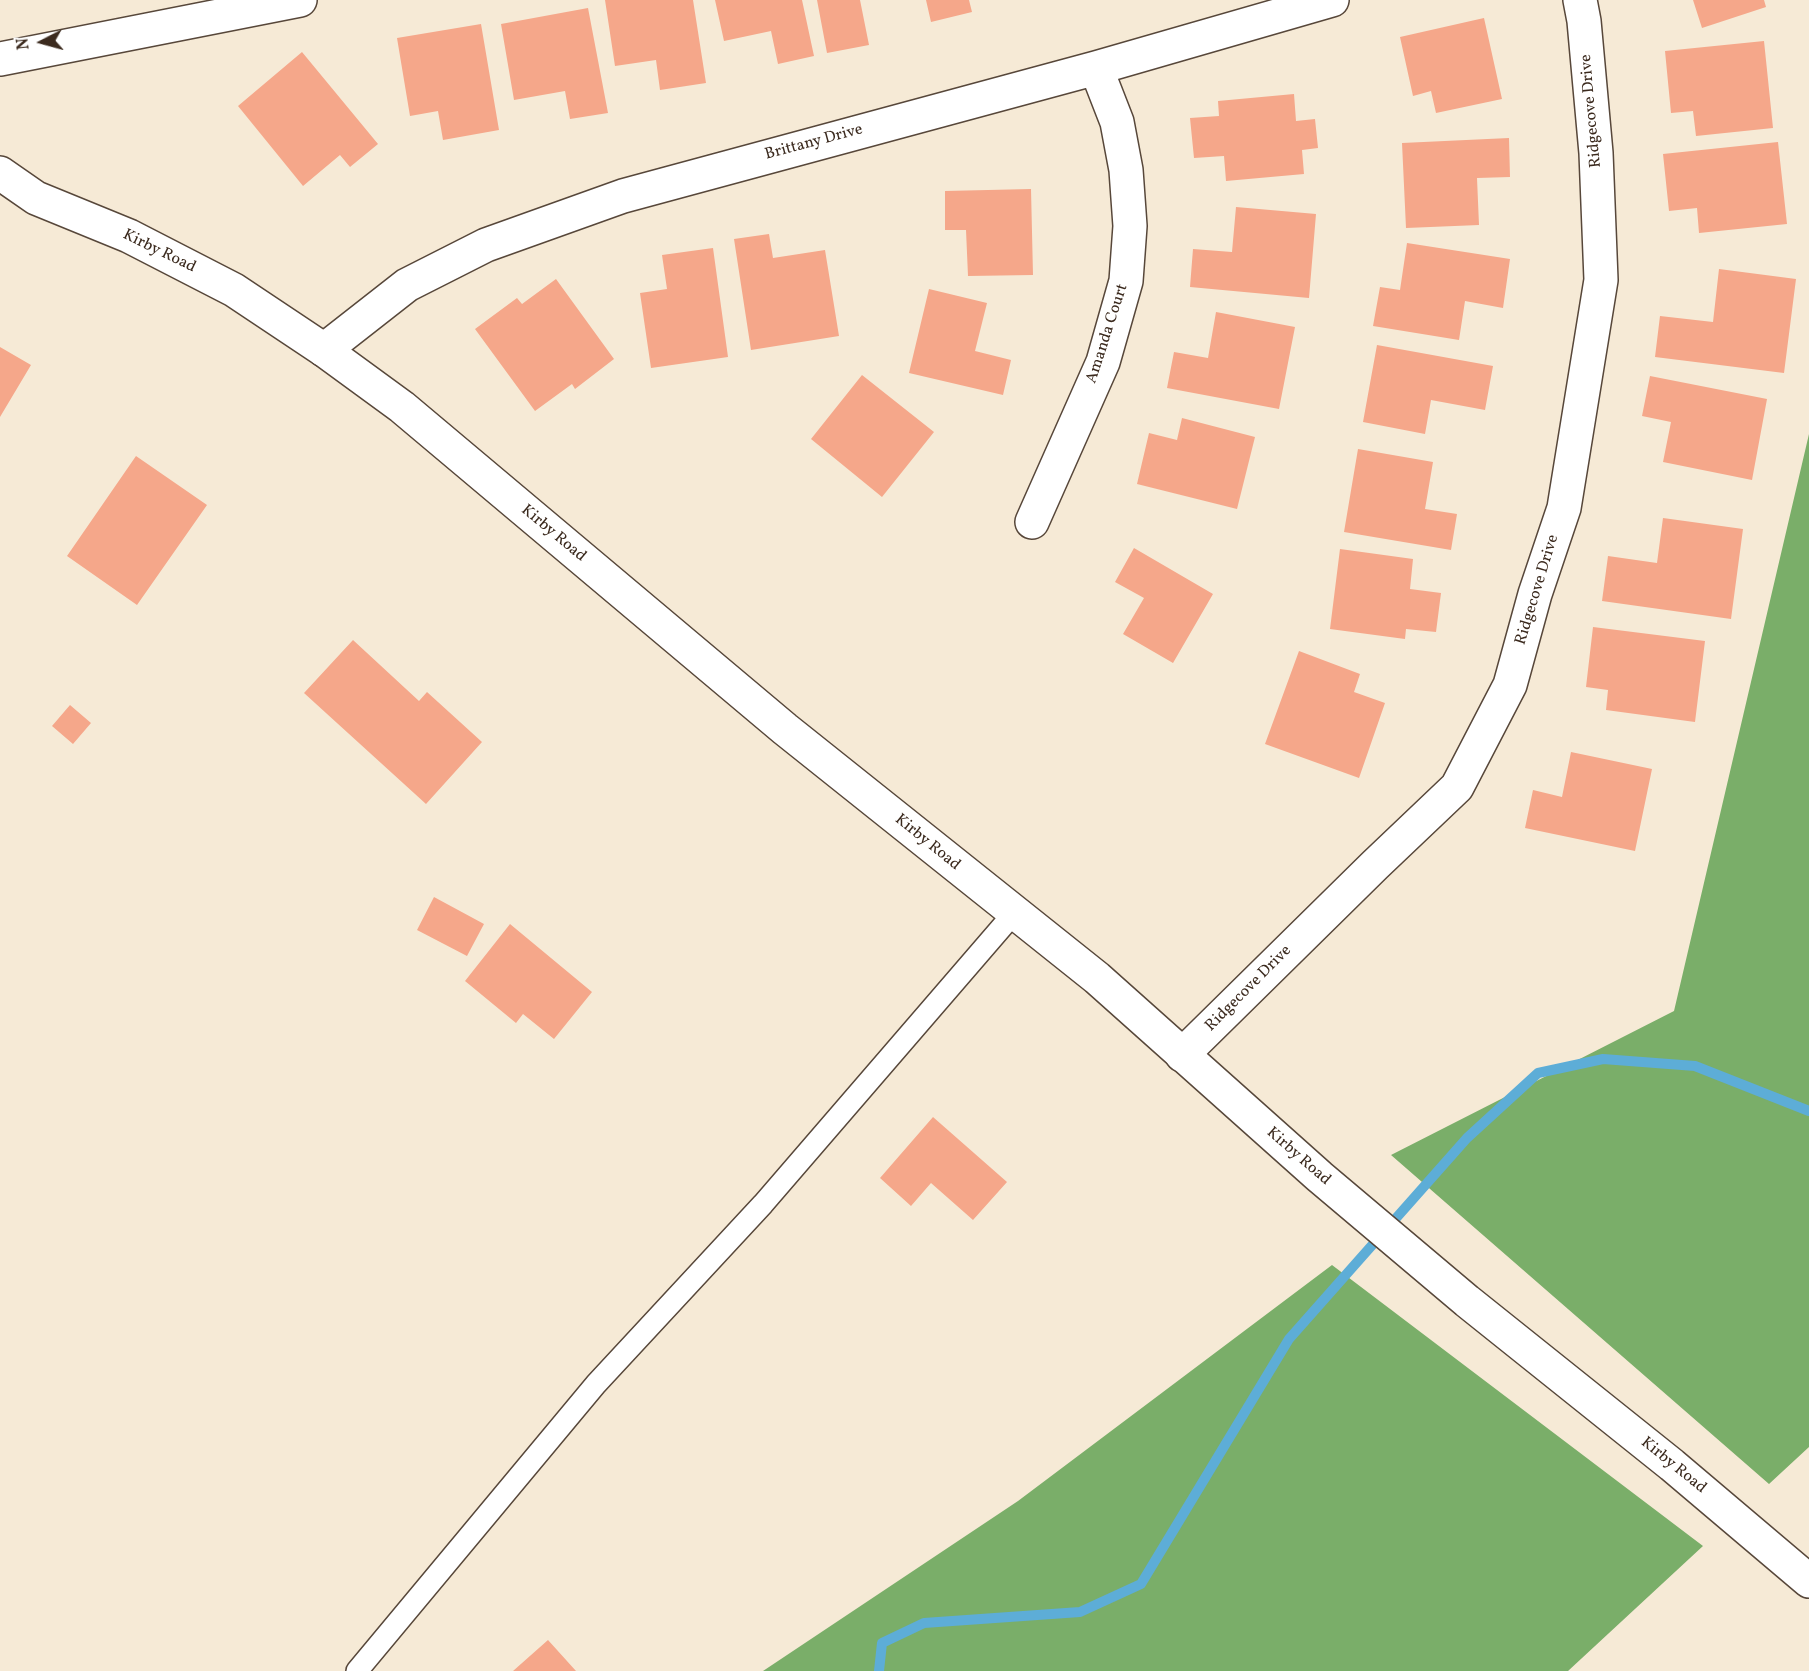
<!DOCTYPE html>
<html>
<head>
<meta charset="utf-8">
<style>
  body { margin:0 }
  #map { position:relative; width:1809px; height:1671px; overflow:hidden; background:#f6ead6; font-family:Vollkorn,serif }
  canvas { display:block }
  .north { position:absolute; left:12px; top:12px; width:60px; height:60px; -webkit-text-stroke:4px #fff; paint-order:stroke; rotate:264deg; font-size:16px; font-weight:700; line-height:24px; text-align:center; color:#3b2a1e }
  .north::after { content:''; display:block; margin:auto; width:21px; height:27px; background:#3b2a1e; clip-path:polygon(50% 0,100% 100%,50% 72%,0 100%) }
</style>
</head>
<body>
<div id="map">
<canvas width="1809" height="1671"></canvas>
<div class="north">N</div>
</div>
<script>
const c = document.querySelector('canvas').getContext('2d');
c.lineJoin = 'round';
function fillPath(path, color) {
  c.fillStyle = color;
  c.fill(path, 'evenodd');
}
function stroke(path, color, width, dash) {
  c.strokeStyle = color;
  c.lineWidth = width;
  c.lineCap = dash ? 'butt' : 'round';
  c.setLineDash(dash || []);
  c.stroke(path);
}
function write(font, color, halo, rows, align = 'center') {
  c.font = font + ' Vollkorn,serif';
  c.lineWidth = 6;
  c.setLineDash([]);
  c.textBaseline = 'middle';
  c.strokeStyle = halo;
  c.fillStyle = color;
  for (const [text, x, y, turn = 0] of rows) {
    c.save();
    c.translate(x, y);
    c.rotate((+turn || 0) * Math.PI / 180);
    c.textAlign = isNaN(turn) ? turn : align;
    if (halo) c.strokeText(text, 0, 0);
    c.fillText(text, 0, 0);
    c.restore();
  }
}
const forest = new Path2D(`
  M1809,434V1447L1769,1484L1391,1155L1674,1011Z
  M1332,1265L1703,1546L1568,1671H763L1018,1501Z`);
const stream = new Path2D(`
  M879,1671L882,1643L924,1623L1080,1612L1141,1584L1289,1339L1467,1138L1538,1073L1603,1059L1695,1066L1809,1111`);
const building = new Path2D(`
  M605,0H693L706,83L660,90L656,60L615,66Z
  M715,0H802L814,56L778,64L771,31L724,41Z
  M817,0H860L869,45L827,53Z
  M926,0H969L972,12L931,22Z
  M1693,0H1764L1766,7L1702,28Z
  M588,8L608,113L570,119L565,91L514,100L501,24Z
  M1484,18L1502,99L1436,113L1431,91L1413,96L1400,37Z
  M481,24L499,130L443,140L438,111L410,116L397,38Z
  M1764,41L1773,128L1696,136L1693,111L1671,113L1665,51Z
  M302,52L378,144L350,167L340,155L303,186L238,106Z
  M1294,94L1296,121L1315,119L1318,148L1302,150L1304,174L1226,181L1224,156L1194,158L1190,118L1219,116L1218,101Z
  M1509,138L1510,177L1477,178L1479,225L1406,228L1402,143Z
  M1778,142L1787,224L1699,233L1697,208L1669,211L1663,154Z
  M1031,189L1033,275L968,276L966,230H945V191Z
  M1236,207L1316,214L1309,298L1190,287L1193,249L1232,252Z
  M769,234L773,258L825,250L839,336L751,350L734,239Z
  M1407,243L1510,259L1503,308L1465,301L1459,340L1373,326L1380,287L1400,290Z
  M713,248L728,357L651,368L640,293L667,289L662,255Z
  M1719,269L1796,279L1784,373L1655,357L1660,316L1713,322Z
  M556,279L614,359L575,389L572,384L535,411L475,329L517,298L522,304Z
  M929,289L987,303L975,351L1011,360L1003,395L909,373Z
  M1216,312L1295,327L1279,409L1167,388L1174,352L1208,358Z
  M1377,345L1493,366L1485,410L1431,400L1425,434L1363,422Z
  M0,347L31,365L0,417Z
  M862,375L934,432L882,497L811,439Z
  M1650,376L1767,399L1752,480L1663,462L1671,422L1642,416Z
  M1182,418L1255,437L1237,509L1137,484L1149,433L1177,440Z
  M1358,449L1433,462L1425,509L1457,514L1451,550L1344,532Z
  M136,456L207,505L137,605L67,556Z
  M1663,518L1743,529L1731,619L1602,601L1608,556L1657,563Z
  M1134,548L1213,594L1173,663L1123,634L1144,598L1115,582Z
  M1340,549L1413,559L1410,589L1441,593L1436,632L1406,629L1405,639L1330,629Z
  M1593,627L1705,641L1695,722L1606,710L1608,690L1586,687Z
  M353,640L419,701L427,692L482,742L426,804L304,693Z
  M1299,651L1360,674L1354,692L1385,703L1359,778L1265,744Z
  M70,705L91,723L73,744L52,726Z
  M1571,752L1652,769L1635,851L1525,828L1533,790L1562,797Z
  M434,897L484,924L467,956L417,930Z
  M510,924L592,992L554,1039L523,1014L516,1023L465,981Z
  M933,1117L1007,1182L973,1220L931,1183L911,1206L880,1178Z
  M548,1640L576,1671H513Z`);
const lane = new Path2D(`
  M357,1671L596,1384L763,1204L1014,913`);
const street = new Path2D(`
  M324,350L407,285L486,245L623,196L1096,68L1332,0
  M1032,522L1103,362L1126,281L1130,226L1126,170L1117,122L1096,68
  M1182,1055L1375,865L1457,787L1510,685L1535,594L1564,508L1601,280L1596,153L1584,21L1580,0`);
const secondary = new Path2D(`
  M0,59L300,0
  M0,173L36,198L129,236L234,290L324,350L402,407L785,729L1097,978L1320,1177L1467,1301L1672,1465L1809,1581`);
const streetNames = [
  ["Ridgecove Drive",1592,111,-95],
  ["Brittany Drive",814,143,-15],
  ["Kirby Road",159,252,26],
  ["Amanda Court",1108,334,-72],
  ["Kirby Road",553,534,40],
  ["Ridgecove Drive",1538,590,-73],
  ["Kirby Road",927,843,39],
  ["Ridgecove Drive",1249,989,-45],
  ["Kirby Road",1298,1157,41],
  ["Kirby Road",1673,1466,39]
];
fillPath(forest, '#7aae69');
stroke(stream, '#5dadd7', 10);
fillPath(building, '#f5a78a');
stroke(lane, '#57473a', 24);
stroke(street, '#57473a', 36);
stroke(secondary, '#57473a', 36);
stroke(lane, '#fff', 21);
stroke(street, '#fff', 33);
stroke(secondary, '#fff', 33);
write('16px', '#3b2a1e', '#fff', streetNames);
</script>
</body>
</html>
